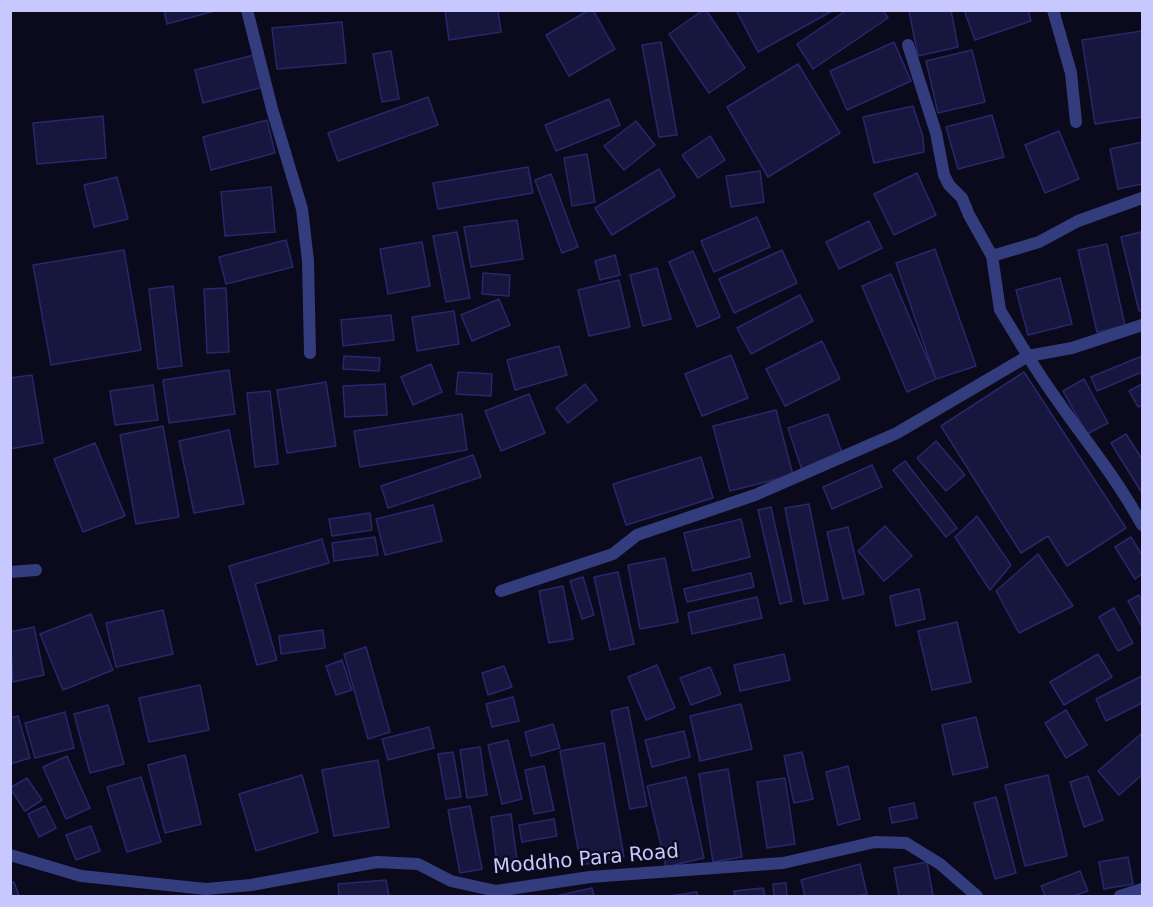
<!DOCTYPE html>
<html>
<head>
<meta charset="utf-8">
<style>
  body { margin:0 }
  #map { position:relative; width:1153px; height:907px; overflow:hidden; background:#0a0a1c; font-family:"DejaVu Sans",sans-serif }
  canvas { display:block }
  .frame { position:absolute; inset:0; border:12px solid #c6c8ff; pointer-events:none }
</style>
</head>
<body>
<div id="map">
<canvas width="1153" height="907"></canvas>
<div class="frame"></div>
</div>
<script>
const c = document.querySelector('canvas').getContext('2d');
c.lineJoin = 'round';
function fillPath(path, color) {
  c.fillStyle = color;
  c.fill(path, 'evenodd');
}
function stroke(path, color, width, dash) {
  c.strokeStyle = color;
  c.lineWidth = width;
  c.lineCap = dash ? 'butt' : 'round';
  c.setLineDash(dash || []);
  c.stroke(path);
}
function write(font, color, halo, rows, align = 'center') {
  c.font = font + ' "DejaVu Sans",sans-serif';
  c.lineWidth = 4.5;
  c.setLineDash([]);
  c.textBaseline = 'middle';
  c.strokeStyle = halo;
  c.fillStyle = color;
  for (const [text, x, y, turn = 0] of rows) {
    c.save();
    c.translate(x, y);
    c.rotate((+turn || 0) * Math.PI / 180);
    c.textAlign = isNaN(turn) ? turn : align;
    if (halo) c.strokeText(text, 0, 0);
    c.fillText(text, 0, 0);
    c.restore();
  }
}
const building = new Path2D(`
  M164,10H218L167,24Z
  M445,10H498L501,32L449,40Z
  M589,10H593L615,49L569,76L546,35Z
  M703,10H706L745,68L709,93L669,34Z
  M736,10H834L758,52Z
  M847,10H883L888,18L813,69L797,44Z
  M951,10L958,47L918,56L909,11Z
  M964,10H1028L1031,21L975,40Z
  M342,22L346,63L277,69L272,28Z
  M1142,31V117L1095,124L1082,40Z
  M661,42L677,135L659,137L642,45Z
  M894,42L911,81L847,110L830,71Z
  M972,50L985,102L938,113L926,61Z
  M391,51L399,99L382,102L373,54Z
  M258,54L267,86L203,103L195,70Z
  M798,64L840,133L768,177L727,107Z
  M428,97L438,125L338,161L328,133Z
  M609,99L620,125L556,151L545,125Z
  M913,106L923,137L924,152L874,163L863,117Z
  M992,115L1004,157L958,169L946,127Z
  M103,116L106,158L37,164L33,123Z
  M267,120L275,153L211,170L203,137Z
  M636,121L655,145L624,170L604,146Z
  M1059,131L1079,179L1045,193L1025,145Z
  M710,136L725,160L698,178L682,155Z
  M1142,142V184L1118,189L1110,149Z
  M587,154L595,202L572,206L564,158Z
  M528,167L533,193L438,209L433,183Z
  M659,169L675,196L612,235L595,208Z
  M760,171L764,202L731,207L726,176Z
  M917,173L936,215L894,235L874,194Z
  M551,174L578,247L562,253L535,180Z
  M117,177L128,219L94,227L84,185Z
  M271,187L275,232L225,236L221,192Z
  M757,217L770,247L714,272L701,241Z
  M517,220L523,259L471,267L464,227Z
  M869,221L882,248L839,269L826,242Z
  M457,232L470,298L446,302L433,236Z
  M1141,232L1142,310L1139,311L1121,237Z
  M286,240L293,267L226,284L219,257Z
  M422,242L430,286L388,294L380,249Z
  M1107,244L1125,326L1097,332L1078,250Z
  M935,249L976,366L936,379L896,263Z
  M124,250L141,350L51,365L33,265Z
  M782,250L797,283L734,313L719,279Z
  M693,251L720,317L697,327L669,262Z
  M615,255L620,275L600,280L595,261Z
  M657,268L671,319L643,326L630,275Z
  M483,273L510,275L509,296L482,294Z
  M891,274L936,379L907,392L862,286Z
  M1060,278L1072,324L1028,335L1016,290Z
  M619,280L630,327L589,336L578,290Z
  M173,286L182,366L158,369L149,289Z
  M226,288L229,352L207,353L204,289Z
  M800,295L813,321L751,354L737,328Z
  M499,299L510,325L472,341L461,315Z
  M454,311L459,344L417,351L412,317Z
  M391,315L394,340L343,346L341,320Z
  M822,341L840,379L785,406L766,369Z
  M559,346L567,375L515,390L507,360Z
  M731,355L748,398L702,416L685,374Z
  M344,356L380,358L379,371L343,369Z
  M1142,356V372L1097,391L1091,377Z
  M431,364L442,392L413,405L401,377Z
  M229,370L235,414L169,423L163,380Z
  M458,372L492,374L491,396L456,394Z
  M1024,372L1126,528L1067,566L1048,536L1021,553L941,426Z
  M32,375L43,443L10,449V378Z
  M1084,379L1108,423L1087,434L1063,391Z
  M326,382L336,446L287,453L277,390Z
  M385,384L387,415L345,417L343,386Z
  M585,384L597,400L568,423L556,408Z
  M1142,384V405L1138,407L1129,391Z
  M153,385L158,420L115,425L110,391Z
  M270,391L278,464L255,467L247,393Z
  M529,394L545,433L501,451L485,411Z
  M776,410L793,475L730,491L713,426Z
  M462,414L467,450L360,467L354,431Z
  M828,414L843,456L802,470L788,428Z
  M163,426L179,517L136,524L120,435Z
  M229,430L244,504L194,513L179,441Z
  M1126,434L1142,459V493L1111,443Z
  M936,441L965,475L946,491L917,458Z
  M95,443L125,516L83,532L54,459Z
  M473,455L481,477L388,508L381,486Z
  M701,457L713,498L626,525L613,484Z
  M905,461L957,528L946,537L893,470Z
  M872,465L882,487L832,509L823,487Z
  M809,504L828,600L804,604L785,508Z
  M433,505L442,541L385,555L376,519Z
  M771,507L792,601L780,604L758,510Z
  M370,513L372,530L332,536L329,519Z
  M977,516L1011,565L990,590L955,537Z
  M741,519L750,557L693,571L684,533Z
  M885,526L912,556L884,581L858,551Z
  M848,527L864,594L843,599L827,532Z
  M375,537L378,555L334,561L332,543Z
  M1131,537L1142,555V574L1135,579L1115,547Z
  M322,539L329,563L255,584L277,660L257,665L229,566Z
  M1038,554L1073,606L1019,633L996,591Z
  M665,558L678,622L640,629L628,565Z
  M618,572L634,644L610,650L594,577Z
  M751,573L754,587L687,602L684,589Z
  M583,577L594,615L582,619L570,581Z
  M563,586L573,639L549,643L539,591Z
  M919,589L925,619L896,626L890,596Z
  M1139,595L1142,601V627L1128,601Z
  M757,597L762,618L692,634L688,613Z
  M1114,608L1133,643L1118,651L1099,617Z
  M163,610L173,654L116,667L106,623Z
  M91,614L113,670L63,690L40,634Z
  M957,622L971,682L932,690L918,631Z
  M34,627L44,675L13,682L10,632Z
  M323,630L325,648L281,654L279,636Z
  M366,647L390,732L368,739L344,654Z
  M784,654L790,680L740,691L734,665Z
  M1098,654L1112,677L1064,705L1050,682Z
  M342,660L352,690L336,695L326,666Z
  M657,665L675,708L646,720L628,677Z
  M504,666L512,687L488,695L482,673Z
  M710,667L721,694L691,705L680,678Z
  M1142,676V703L1106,721L1096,699Z
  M200,685L209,730L149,742L139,698Z
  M513,697L519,721L492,727L486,704Z
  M741,704L752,749L700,761L690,716Z
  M108,705L124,764L90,773L74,714Z
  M628,707L647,806L630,809L611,711Z
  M1066,710L1087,745L1066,758L1045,723Z
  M65,712L74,748L35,758L25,723Z
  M18,716L30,758L10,764V718Z
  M976,717L988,767L953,775L942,725Z
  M553,724L560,748L531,756L525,732Z
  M429,727L434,748L388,760L382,739Z
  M684,731L690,757L652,767L645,740Z
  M1142,733V775L1119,795L1098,771Z
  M508,740L522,799L502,804L488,745Z
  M604,743L624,857L581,865L560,751Z
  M480,747L487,795L467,798L460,750Z
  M453,752L461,797L446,799L438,754Z
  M802,752L813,799L794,803L784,756Z
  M185,755L201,824L165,833L148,765Z
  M67,756L90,808L66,819L43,767Z
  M378,760L389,827L334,836L322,770Z
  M544,766L554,810L534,814L525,770Z
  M848,766L860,819L838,825L826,772Z
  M728,769L742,857L713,862L699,774Z
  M302,775L318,832L256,851L239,794Z
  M1048,775L1067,856L1025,866L1005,785Z
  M1088,776L1103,820L1084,827L1070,782Z
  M141,777L161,842L127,852L107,787Z
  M686,777L704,858L666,867L647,786Z
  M27,778L42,800L25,811L10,788Z
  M785,778L795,844L767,848L757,782Z
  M996,797L1016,873L995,879L974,803Z
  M914,803L917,818L892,823L889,808Z
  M45,806L56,828L39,837L28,814Z
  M470,806L482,869L460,873L448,810Z
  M511,814L518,869L498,871L491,817Z
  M554,819L557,836L522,842L519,825Z
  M91,826L100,851L76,860L66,835Z
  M1128,857L1133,884L1104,889L1099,862Z
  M927,862L933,896H899L894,868Z
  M860,864L867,894L856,896H805L801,880Z
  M1080,871L1088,891L1073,896H1045L1041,886Z
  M386,880L389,896H339L338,884Z
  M14,882L19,896H10V883Z
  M786,883L787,896H774L773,884Z
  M592,888L594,896H556Z
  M763,888L765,896H735L734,891Z
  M697,892L698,896H670Z`);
const minor = new Path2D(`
  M247,10L272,109L302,209L308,261L310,353
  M1053,10L1071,73L1076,122
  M908,45L936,133L944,175L949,185L962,198L969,215L992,256L1000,310L1028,356L1072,348L1142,325
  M992,256L1039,242L1078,221L1142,198
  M10,572L36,570
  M501,591L613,554L637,535L755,495L897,433L1028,356C1063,415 1110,465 1142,525
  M10,855L81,876L206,889L251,885L377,862L418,864L451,881L496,891L590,877L783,863L875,842L906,843L940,864L977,896
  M1120,896L1142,889`);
const streetNames = [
  ["Moddho Para Road",586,860,-5]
];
fillPath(building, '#17163e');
stroke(building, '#29276b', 1.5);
stroke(minor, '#333d7d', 12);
write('20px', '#c6c8ff', '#0a0a1c', streetNames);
</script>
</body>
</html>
